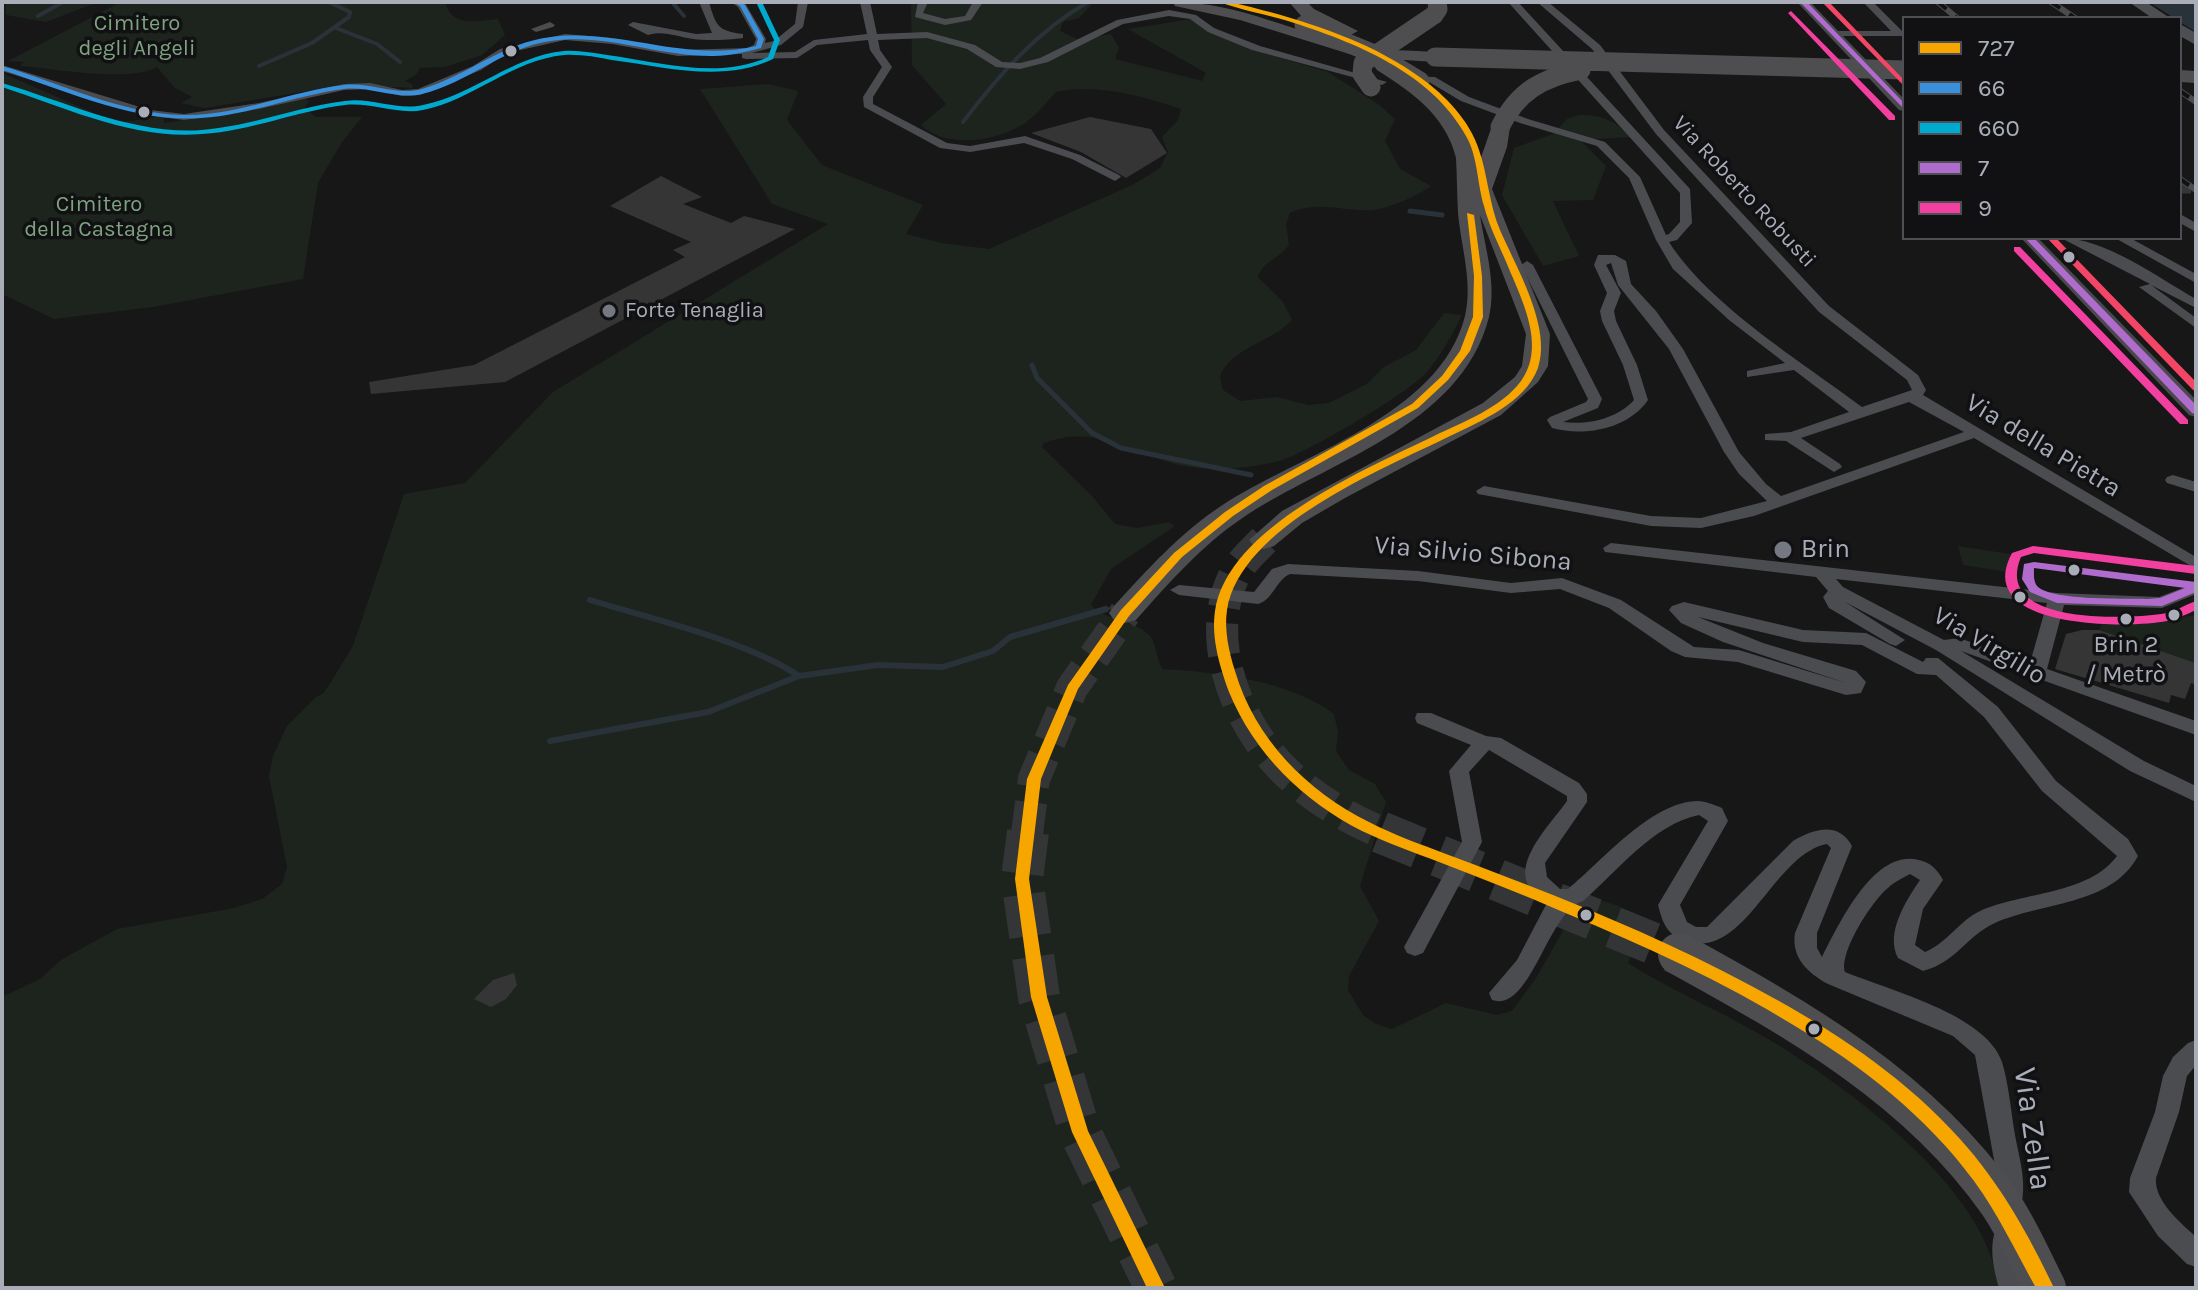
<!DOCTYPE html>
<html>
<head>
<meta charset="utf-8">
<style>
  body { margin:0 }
  #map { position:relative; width:2198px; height:1290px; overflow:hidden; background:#171717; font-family:Karla,sans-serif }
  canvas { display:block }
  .frame { position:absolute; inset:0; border:4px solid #a8adb8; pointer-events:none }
  .legend { position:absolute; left:1902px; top:16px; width:280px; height:224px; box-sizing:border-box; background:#111113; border:2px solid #4d4f55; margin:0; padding:10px 14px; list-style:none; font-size:24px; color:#a8adb8 }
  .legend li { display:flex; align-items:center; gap:16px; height:40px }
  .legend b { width:40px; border:2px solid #4d4f55 }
</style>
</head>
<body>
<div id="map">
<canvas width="2198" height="1290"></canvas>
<div class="frame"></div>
<ul class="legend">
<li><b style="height:10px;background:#f7a600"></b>727</li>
<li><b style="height:10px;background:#3a90db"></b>66</li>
<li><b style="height:10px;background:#00a9ce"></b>660</li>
<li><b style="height:10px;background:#b06ccc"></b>7</li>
<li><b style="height:10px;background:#f240a1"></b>9</li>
</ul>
</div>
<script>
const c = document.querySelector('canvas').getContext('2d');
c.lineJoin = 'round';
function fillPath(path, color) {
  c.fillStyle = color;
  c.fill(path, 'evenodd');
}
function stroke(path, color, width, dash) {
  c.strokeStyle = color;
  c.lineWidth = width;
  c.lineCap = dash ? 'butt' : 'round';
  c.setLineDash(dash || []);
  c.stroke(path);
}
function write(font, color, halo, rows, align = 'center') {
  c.font = font + ' Karla,sans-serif';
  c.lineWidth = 7;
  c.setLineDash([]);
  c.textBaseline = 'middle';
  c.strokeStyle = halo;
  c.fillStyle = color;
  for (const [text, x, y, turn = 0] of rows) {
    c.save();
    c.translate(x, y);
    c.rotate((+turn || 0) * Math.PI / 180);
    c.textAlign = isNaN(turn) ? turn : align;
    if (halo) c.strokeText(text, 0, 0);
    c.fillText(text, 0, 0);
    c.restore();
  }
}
const green = new Path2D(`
  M6,2H98L46,22L6,15Z
  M121,2H445C453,28 476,21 498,19L505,35L482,55L445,67L420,68L416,75L405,81L412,84L413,88L345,85L204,108L181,103L192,97L175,88L157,67C127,83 52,68 20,66L24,62L8,61Z
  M911,2H1094L1079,18L1063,22L1060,31L1077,39L1111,34L1119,48L1115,59L1202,81L1206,73L1128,29L1192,19L1247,48L1328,72L1378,104L1395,119L1385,141L1400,169L1431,186C1418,196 1387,209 1372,210C1342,212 1319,200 1290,213L1286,225L1289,245C1280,258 1262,262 1258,277L1283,302L1292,320C1274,341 1227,349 1220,378L1223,390L1240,401L1277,397L1308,405L1329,403L1367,384L1384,367L1416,350L1444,313L1462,315C1452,335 1442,354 1427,372C1408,393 1302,457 1275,462C1249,468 1217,471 1190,467C1135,458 1102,422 1044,443L1042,447L1092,496L1115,524L1137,528L1169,522L1175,526L1111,569L1091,605C1107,621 1131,619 1148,634C1158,643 1155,659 1163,669C1218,672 1290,681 1334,714L1338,732L1336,751L1349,770L1375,784L1386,802L1360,886L1379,921L1349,976L1348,990L1363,1015L1376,1024L1392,1029L1446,1003L1497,1015L1512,1011L1536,978L1567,924L1603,901L1619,906L1644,924L1628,963C1680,996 1738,1018 1789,1052C1866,1102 1987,1193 1999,1288H2V997L40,979L61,960L117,929L234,908L262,899L282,884L287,867L269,776L273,756L287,726L316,697L324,693L353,646L404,494L465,483L553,392L828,224L772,204L700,89L768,84L798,91L787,120L822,165L923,205L906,234L942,243L989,249L1134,184L1160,168L1168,152L1162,137L1178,120L1181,109C1143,96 1096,83 1056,92C1045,104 1035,118 1020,126C993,142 944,148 921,125L946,104L912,65Z
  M2,73L117,123L163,116L164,123L270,107L304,97L309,102L304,108L316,117H362L342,142L318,183L303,279L153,307L54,319L2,294Z
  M1579,115C1603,115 1614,120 1631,137L1580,140L1606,166L1593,200L1553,201L1579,256L1543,266L1502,195L1514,148L1553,134L1567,119Z
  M1958,546L2010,554L2015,573L1963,565Z
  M2196,615V663L2099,630L2103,620L2108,618L2161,620Z`);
const water = new Path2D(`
  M2149,2H2196V32L2180,22V18H2174Z`);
const streamFar2 = new Path2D(`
  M672,2L684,16
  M38,16L63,2
  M336,28L377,44L400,62
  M259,66L312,43L349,17L350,12L329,2
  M963,122C999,75 1036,32 1088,2`);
const streamFar1 = new Path2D(`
  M1410,211L1442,215
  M1032,365L1037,378L1092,433L1121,448L1251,475`);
const stream = new Path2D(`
  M590,600C651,619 748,641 799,676L878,665L943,667L993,651L1010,637L1106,609
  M550,741L708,712L799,676`);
const building = new Path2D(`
  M1090,117L1151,129L1167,153L1126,178L1081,152L1031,133Z
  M661,176L702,197L683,204L731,223L744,216L795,229L505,382L371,394L369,382L474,365L685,257L673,250L691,242L610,206Z
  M2082,630H2099L2196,663V685L2191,683L2185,699L2171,695L2169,703L2055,669L2066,634Z
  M514,973L517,985L506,999L491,1007L474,999L493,980Z`);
const streetTunnel = new Path2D(`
  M2180,188H2196`);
const highwayTunnelFar1 = new Path2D(`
  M1264,540C1254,550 1243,560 1236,572C1201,637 1237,726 1287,773C1315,799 1350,820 1385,834
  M1027,834L1034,779L1072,688L1125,613`);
const highwayTunnel = new Path2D(`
  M1028,832L1022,879L1039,997L1080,1132L1156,1288
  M1380,832L1679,954`);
const street = new Path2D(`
  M699,2H709C716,26 718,31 743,34V38C730,40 706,41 693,39C678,37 663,30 648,35L628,25L633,22L696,34L712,33Z
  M731,2L745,3L766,39L765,43L774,41L795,24L798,2H808L803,27L781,45L752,53L795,52L814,40L867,34L860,2H870L877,34L927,32L975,45L1002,62L1020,63L1040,58L1117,20L1169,10L1196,15L1214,28L1260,46L1387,82L1382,85L1252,50L1208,32L1190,19L1169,16L1123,24L1048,62L1020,69L996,67L967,49L927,38L878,40L880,50L892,67L873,97V104L947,143L970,146L1025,136L1080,155L1119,175L1121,177L1115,181L1072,159L1024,143L970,152L940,148L864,107L863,97L882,67L870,50L868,40L817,45L797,58L746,59L742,58V54L678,56L612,44L565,40L507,53L481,70L420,95L402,96L370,89L344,90L259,109L184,120L145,115L2,71V65L150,110L184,114L259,103L344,84L370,83L402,90L418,89L473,66L500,49L565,34L612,38L678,50L747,48L754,45L756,39L738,7Z
  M918,2H928L923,13L945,19L965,16L973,2H983L971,20L945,25L915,17Z
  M1508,2H1518L1690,189L1692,223L1677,240L1669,242C1709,305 1802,362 1862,407L1912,390L1907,380L1819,312L1656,134L1592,49L1537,2H1548L1600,45L1664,130L1829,306L1918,375L1926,390L1923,395L2196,557V569L1974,438L1754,516L1701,528L1651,526L1478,494L1476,491L1484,486L1651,516L1701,518L1767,501L1739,474L1724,452L1669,349L1618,285L1611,263L1606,265L1621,293L1614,311L1616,321L1637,365L1648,400C1628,429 1585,437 1552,428L1547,420L1550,417L1586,402L1588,399L1521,265L1527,261L1533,265L1602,399L1598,408L1563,422C1588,425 1617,419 1634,400L1623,365L1602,321L1600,311L1607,293L1594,265L1598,255H1615L1626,261L1631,284L1656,311L1683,349L1739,452L1766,484L1781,496L1964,432L1909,402L1801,438L1840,464L1842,467L1834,472L1786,441L1765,440V434L1791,432L1849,412L1794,370L1747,377V371L1785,363L1729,320L1673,269L1656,240L1629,178L1597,146L1520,123L1461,101L1429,82H1410L1405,79L1410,76L1435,77L1469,97L1528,119L1605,142L1640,177L1666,235L1669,234L1680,222V193Z
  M1863,2H1873L1903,32V36H1830V32L1833,31H1891Z
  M550,22L555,25L553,27L536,32L531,29Z
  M2180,214L2196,223V232L2180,223Z
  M2061,238C2105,238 2157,277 2196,299V308L2151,285L2196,318V328L2139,287L2150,284Z
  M2115,238H2130L2196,274V283Z
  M2173,475L2196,482V492L2167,483L2165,480L2167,477Z
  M1611,543L2057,593L2159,597L2196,583V594L2162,608L2064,605L2047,669L2196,721V735L1961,651L2144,761L2196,786V802L2130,771L1936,650L1845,602L1905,640L1896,646L1890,644L1829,608L1823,597L1828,591L1816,577L1605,552L1603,548ZM1836,579L2047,603L2030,663L1959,638L1944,640L1843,587Z
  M1288,564L1418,571L1511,583L1562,578L1621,600L1694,647L1739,650L1846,683L1723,642L1681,623L1669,610L1672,606L1684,602L1803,630L1866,633L1923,662L1926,658H1938L1998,707L2056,781L2128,839L2138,856C2111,906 2041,902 1995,923C1966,936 1957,962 1923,971L1898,958C1885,933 1906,901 1920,880L1910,874C1903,878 1894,882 1888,888C1872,901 1839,952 1845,972C1889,990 1987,1015 2002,1062C2009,1085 2011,1112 2015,1135C2020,1161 2029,1190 2018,1214L2009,1218L2000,1214L1996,1206L1998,1182L1975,1055L1953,1036L1828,984C1808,973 1791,958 1795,933L1831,848L1827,844C1773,854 1745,961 1686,941C1667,935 1663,924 1658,905L1708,821L1699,815C1652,825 1618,871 1583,901C1547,912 1531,1013 1492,1000L1489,993L1517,960L1548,901C1496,878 1547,829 1567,801V796L1489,750L1469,772L1482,842L1423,953L1415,956L1407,953L1404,947L1462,842L1449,771L1471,745L1417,723L1415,718L1417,713H1431L1486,736L1501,738L1579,783L1587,794V802L1545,863L1547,877L1560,889H1568C1602,861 1652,801 1698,801C1705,801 1715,805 1722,808L1728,821L1680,905L1687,922L1696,927H1707L1793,841C1814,829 1838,821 1852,846L1817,933V948L1822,957C1839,924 1874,848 1919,860C1931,863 1937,869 1943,880L1923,909L1915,945L1925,952C1947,943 1959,921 1980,911C2022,892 2088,895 2117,856L2042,791L1984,717L1936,675L1917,674L1862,645L1803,642L1698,617L1763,643L1856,671L1866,682L1861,693L1846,695L1738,662L1685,657L1671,651L1609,608L1560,589L1511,593L1418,581L1290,574C1276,580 1273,600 1258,604L1179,595L1170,590L1179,585L1254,592L1272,569Z
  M2196,1040V1065L2187,1076L2179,1112L2156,1178C2154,1201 2180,1222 2196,1237V1267L2187,1264L2158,1236L2129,1192L2130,1178L2155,1112L2163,1076L2173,1057L2188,1043Z
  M2007,1220L2016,1223L2020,1232L2018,1262L2025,1288H1999C1993,1266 1988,1245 1998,1223Z`);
const secondary = new Path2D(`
  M1797,2H1810L1904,99V111L1899,110Z
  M2021,238H2038L2196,400V417L2189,415Z`);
const primary = new Path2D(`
  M2129,2H2146L2170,18H2152Z
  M2180,24L2196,33V45L2180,36Z`);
const highway = new Path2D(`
  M1173,2C1240,2 1296,34 1360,47C1384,51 1411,50 1435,52L1444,57L1435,62L1359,57L1240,20L1175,6Z
  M1289,2H1307L1314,9L1358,31L1349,36L1343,35L1302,17Z
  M1383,61C1425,71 1473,126 1477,169L1493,123L1500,121L1510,127L1507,147L1492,189L1550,334L1548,366L1538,382L1501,415L1345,498L1302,523L1274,546L1264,549L1254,546L1249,540L1282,511L1483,403L1515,377L1522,366L1526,334L1480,215C1485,248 1497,284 1489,317C1461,428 1324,462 1241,519C1201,546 1168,584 1136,620L1125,623L1114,620L1109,613L1114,606C1147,570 1180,533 1221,506C1298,455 1440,416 1465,316C1473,282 1461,247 1458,213C1457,195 1457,176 1456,158C1446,116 1412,92 1377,70L1374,66Z
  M2180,70L2196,71V83L2180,82Z`);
const rail = new Path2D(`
  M1938,2L1957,18
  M2051,2L2075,18
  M2180,91L2196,102
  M2180,179L2196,190`);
const highwayBridgeFar1 = new Path2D(`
  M1304,25L1379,56L1420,81
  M1435,57L1904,70
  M1371,87L1362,74L1363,63L1434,15L1438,9L1437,2
  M1500,127C1518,91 1542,78 1581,70`);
const highwayBridge = new Path2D(`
  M1679,954C1799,1020 1919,1088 1999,1202C2018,1229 2030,1259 2045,1288`);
const bus1 = new Path2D(`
  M1219,2C1236,2 1253,8 1270,12C1323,27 1376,45 1421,78C1445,95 1470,121 1479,150C1488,176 1489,204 1500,230C1516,267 1552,327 1538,368C1525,403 1481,421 1450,436C1381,470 1241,526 1227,610C1224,630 1229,652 1235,671C1255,739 1307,791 1369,822C1394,835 1420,844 1446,854C1482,867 1517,881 1553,895C1630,926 1706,960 1779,1001C1845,1038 1909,1082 1960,1139C1999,1182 2029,1235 2054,1288H2036C2016,1252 1998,1214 1974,1181C1927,1117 1862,1066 1795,1026C1722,981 1643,945 1563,912C1522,894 1480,878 1439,862C1413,852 1387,843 1362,831C1303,801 1254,753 1229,692C1220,667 1211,638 1215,611C1228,527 1366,469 1434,436C1463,422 1501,408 1521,381C1547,346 1521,298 1507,264C1499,245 1489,226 1484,206C1477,183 1478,157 1466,136C1431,72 1354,42 1288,21C1265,14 1241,10 1219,2Z
  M1467,213L1474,215L1482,276L1483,317L1470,351L1448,380L1418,408L1272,490L1233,516L1182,557L1129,616L1078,689L1041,779L1029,879L1047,997L1088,1131L1165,1288H1147L1072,1132L1031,997L1015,879L1027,779L1068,685L1121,610L1174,553L1225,512L1264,486L1412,404L1442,376L1460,351L1473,317L1474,276Z`);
const bus2 = new Path2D(`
  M733,2H741L745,5L764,39L761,48C745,52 730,56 714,56C659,57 606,33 551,41C504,47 468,83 422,94C396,100 370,86 344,89C296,95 250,115 201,118C134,123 65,90 2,70V66C61,83 121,114 183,115C239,116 290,91 344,85C370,82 397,96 422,89C467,76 504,42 551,37C621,28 685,63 756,46L758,39L740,6Z`);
const bus3 = new Path2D(`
  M756,2H762L780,40L773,59C723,83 665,67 612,60C596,57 580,54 564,55C512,60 473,100 423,110C397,115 371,102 345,105C296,111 251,131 202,134C134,140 66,108 2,87V83C67,102 133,135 202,130C251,126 297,107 345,101C371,97 397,111 423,105C474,95 512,56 564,51C578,50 593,53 607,55C659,62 718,80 768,57L774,40Z`);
const bus4 = new Path2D(`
  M1800,2H1807L1904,103V109Z
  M2025,238H2034L2196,405V414L2192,413Z
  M2034,562L2196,582V592L2162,606L2057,603L2030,592L2022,579L2024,564ZM2034,568L2185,588L2160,598L2148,599C2124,598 2055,601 2038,587C2033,582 2034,574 2034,568Z`);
const bus5 = new Path2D(`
  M1791,11L1895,116V120H1889L1789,14L1788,13Z
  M2014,247H2020L2188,420V424H2180L2014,251Z
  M2033,546L2196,566V574L2034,553L2021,557C1992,625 2125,619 2161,614C2174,613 2184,605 2196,601V610C2187,614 2177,619 2167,621C2127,629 1971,629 2012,553Z`);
const bus6 = new Path2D(`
  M1822,2H1829L1904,80V86Z
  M2047,238H2056L2196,382V391L2193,390Z`);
const markers = [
  [511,51,7,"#a8adb8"],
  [144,112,7,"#a8adb8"],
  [2069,257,7,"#a8adb8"],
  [609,311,8,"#757880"],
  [1783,550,10,"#757880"],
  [2074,570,7,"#a8adb8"],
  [2020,597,7,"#a8adb8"],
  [2174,615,7,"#a8adb8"],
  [2126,619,7,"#a8adb8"],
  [1586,915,7,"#a8adb8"],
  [1814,1029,7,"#a8adb8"]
];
const farParknames = [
  ["Cimitero",137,24],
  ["degli Angeli",137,49],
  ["Cimitero",99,205],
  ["della Castagna",99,230]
];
const farStreetnames = [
  ["Via Roberto Robusti",1744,192,47]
];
const farPoinames = [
  ["Forte Tenaglia",625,311]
];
const busNames = [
  ["Brin 2",2126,645],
  ["/ Metrò",2126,675]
];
const streetNames = [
  ["Via della Pietra",2043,446,31],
  ["Via Silvio Sibona",1473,554,5],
  ["Via Virgilio",1989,646,31]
];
const poiNames = [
  ["Brin",1801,550]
];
const nearStreetnames = [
  ["Via Zella",2032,1129,82]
];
fillPath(green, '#1d241e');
fillPath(water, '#2a3239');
stroke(streamFar2, '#2a3239', 4);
stroke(streamFar1, '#2a3239', 5);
stroke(stream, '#2a3239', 6);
fillPath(building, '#353536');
stroke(streetTunnel, '#343537', 11, [11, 5]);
stroke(highwayTunnelFar1, '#343537', 32, [32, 16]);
stroke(highwayTunnel, '#343537', 42, [42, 21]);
fillPath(street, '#4b4c50');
fillPath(secondary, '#4a4a4e');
fillPath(primary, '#4d4f52');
fillPath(highway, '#4e4e51');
stroke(rail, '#4b4c4f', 6);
stroke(rail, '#111113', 4, [11]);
stroke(highwayBridgeFar1, '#4e4e51', 19);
stroke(highwayBridge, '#4e4e51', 42);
fillPath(bus1, '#f7a600');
fillPath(bus2, '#3a90db');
fillPath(bus3, '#00a9ce');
fillPath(bus4, '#b06ccc');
fillPath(bus5, '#f240a1');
fillPath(bus6, '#f34667');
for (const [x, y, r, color] of markers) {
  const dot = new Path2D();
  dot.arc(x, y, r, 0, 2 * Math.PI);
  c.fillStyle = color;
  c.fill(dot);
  stroke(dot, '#111113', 3);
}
write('22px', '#7fa381', '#111113', farParknames);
write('22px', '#a8adb8', '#111113', farStreetnames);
write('22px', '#a8adb8', '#111113', farPoinames, 'left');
write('24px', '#a8adb8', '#111113', busNames);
write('26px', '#a8adb8', '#111113', streetNames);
write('26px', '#a8adb8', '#111113', poiNames, 'left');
write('32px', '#a8adb8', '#111113', nearStreetnames);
</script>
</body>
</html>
